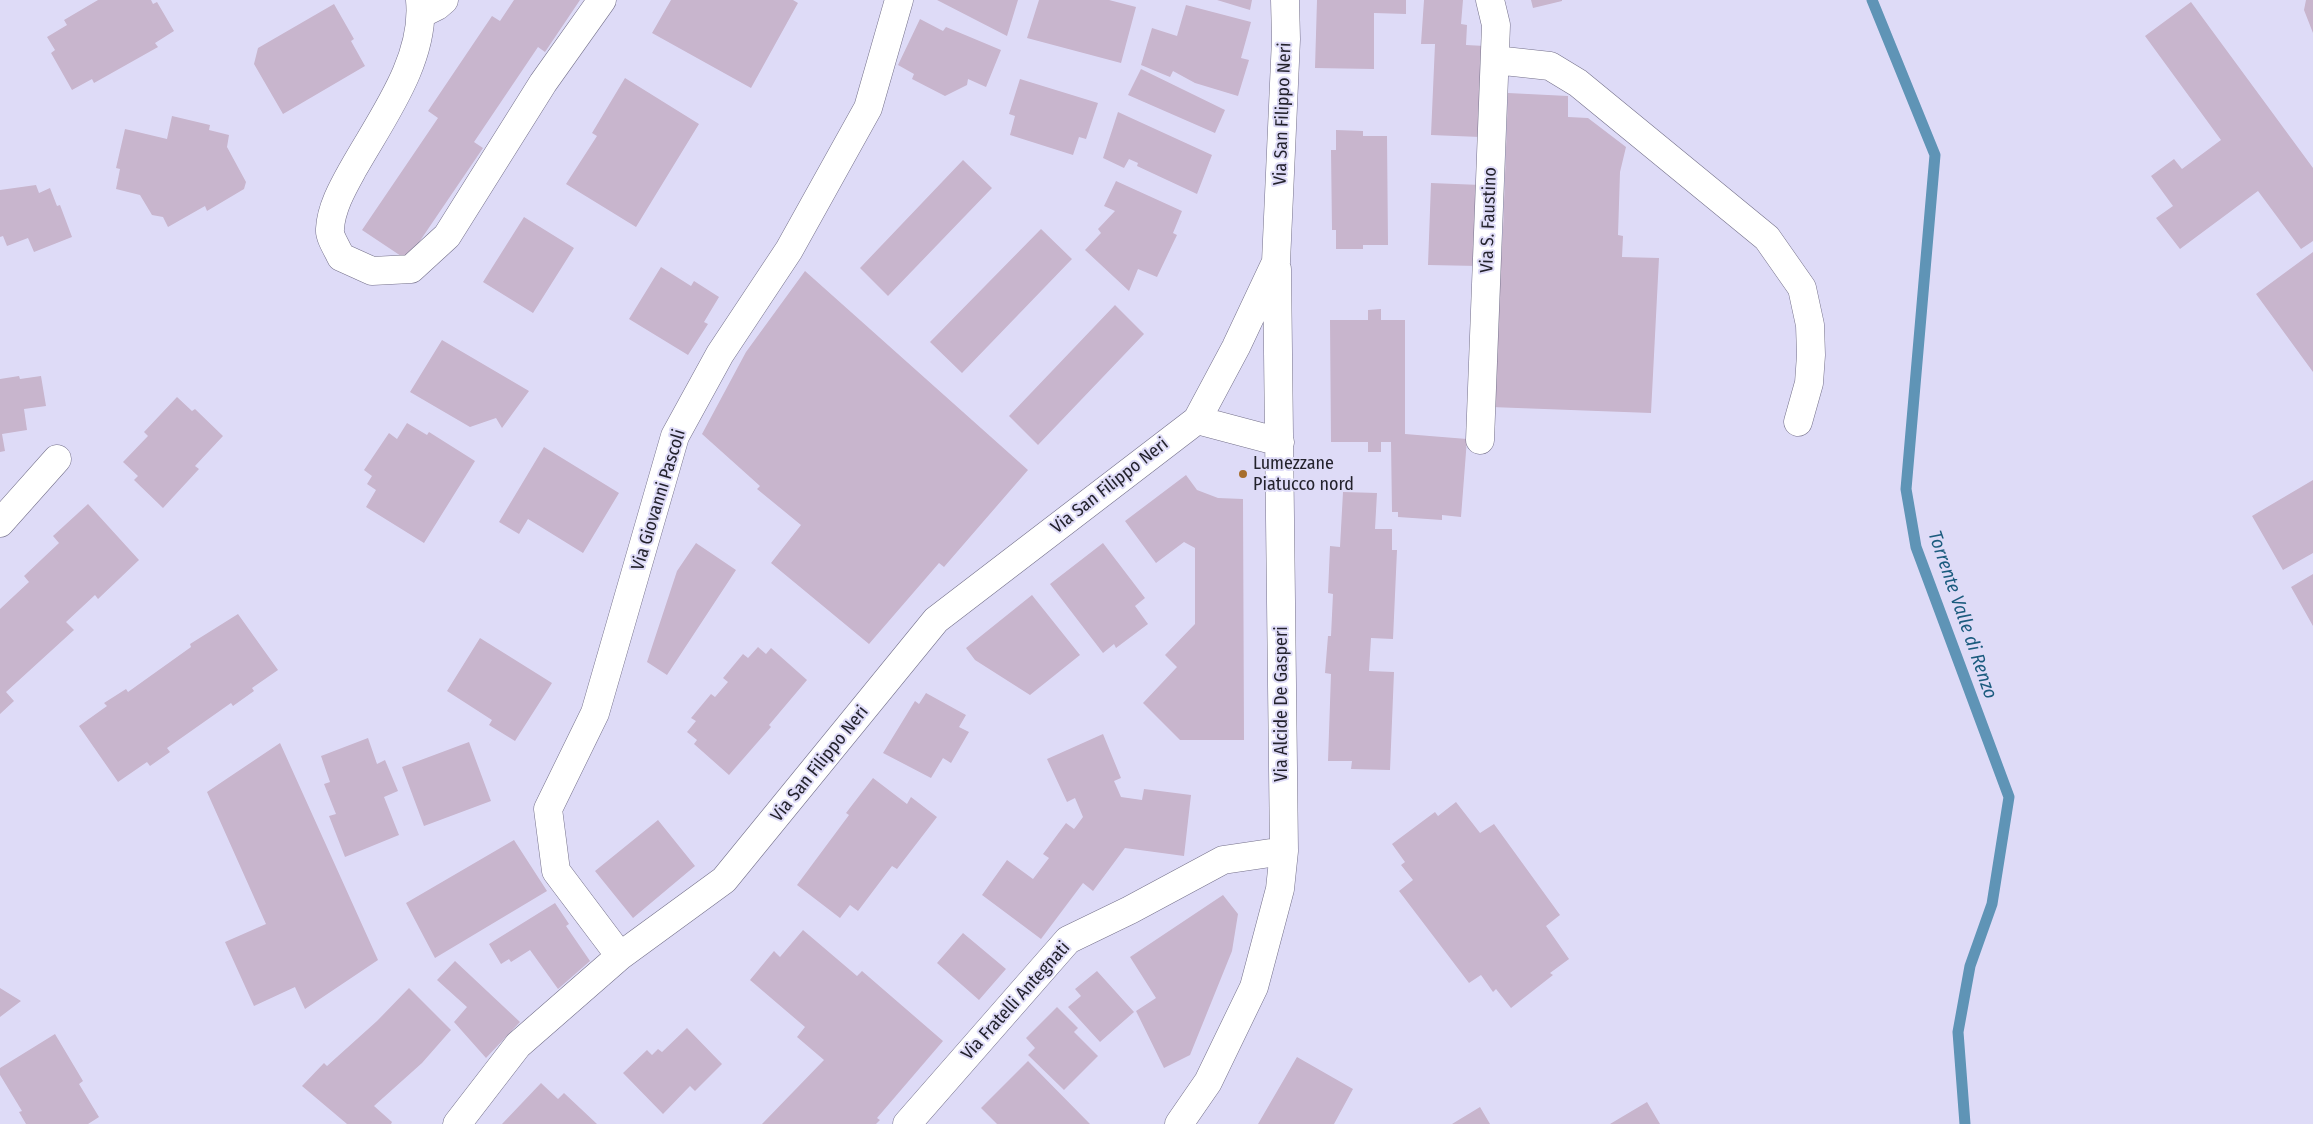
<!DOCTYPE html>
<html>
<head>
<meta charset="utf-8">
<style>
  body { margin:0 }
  canvas { display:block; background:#dedbf7 }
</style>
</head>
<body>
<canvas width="2313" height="1124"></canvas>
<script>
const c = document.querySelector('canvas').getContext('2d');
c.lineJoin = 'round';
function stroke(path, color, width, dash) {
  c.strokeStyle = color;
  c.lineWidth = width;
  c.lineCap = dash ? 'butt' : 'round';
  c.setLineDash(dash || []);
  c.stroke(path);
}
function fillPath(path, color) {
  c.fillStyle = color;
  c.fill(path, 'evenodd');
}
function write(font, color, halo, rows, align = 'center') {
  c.font = font + ' "Fira Sans Condensed",sans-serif';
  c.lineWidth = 4;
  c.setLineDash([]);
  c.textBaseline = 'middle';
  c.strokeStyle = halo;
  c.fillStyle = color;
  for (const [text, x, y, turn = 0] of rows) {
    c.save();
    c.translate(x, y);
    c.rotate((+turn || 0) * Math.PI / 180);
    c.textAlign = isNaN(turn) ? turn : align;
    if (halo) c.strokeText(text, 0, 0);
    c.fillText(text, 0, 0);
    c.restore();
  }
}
const stream = new Path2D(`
  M1872,0L1935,155L1906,489L1916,547L2009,797L1992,904L1970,966L1958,1032L1965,1124`);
const building = new Path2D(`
  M98,0H151L153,4L157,2L174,31L155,43L158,47L94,83L92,79L72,90L51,53L55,50L47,37L67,25L64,20Z
  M514,0H580L545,52L538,47L474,142L483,148L407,260L362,230L438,118L428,111L492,16L500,21Z
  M671,0H793L798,3L751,88L652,33Z
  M937,0H1018L1007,36Z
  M1039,0H1109L1136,7L1121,63L1027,38Z
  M1217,0H1252L1250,10Z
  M1317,0H1406V14L1374,13V69L1315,68Z
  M1424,0H1463L1461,24L1467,25L1466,45L1485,46L1480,137L1431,135L1435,44H1421Z
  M1531,0H1562V1L1533,8Z
  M2306,0H2313V33L2304,10Z
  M2191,2L2313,168V241L2301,249L2258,191L2180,249L2156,218L2173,206L2151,176L2174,159L2182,169L2221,140L2145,36Z
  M334,4L354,39L351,41L365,66L283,114L254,64L258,48Z
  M1186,5L1251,22L1241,58L1249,60L1238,96L1195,83L1173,71L1170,77L1141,65L1152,28L1177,36Z
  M920,19L943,31L946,27L1001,50L986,87L968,79L967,85L945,96L912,79L914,74L898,65Z
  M1141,69L1225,110L1215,133L1128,95Z
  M625,78L699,124L636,227L566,184L597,136L592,133Z
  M1020,79L1098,103L1086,139L1079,137L1073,155L1010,135L1015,116L1009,114Z
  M1508,93L1568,96V117L1588,118L1626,147L1620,172L1618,235L1623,236L1622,257L1659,258L1651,413L1491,407L1503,230Z
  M1118,112L1212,155L1197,194L1137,166L1138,163L1129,159L1124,168L1103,158Z
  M172,116L210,125L209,130L229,135L227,147L246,182L244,189L207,211L205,206L168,227L163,217L152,215L140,195L116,189L120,169L116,168L125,129L167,139Z
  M1336,130L1363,131V136H1387L1388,245H1363V249H1336V230H1332L1331,150H1336Z
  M963,160L992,188L888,296L860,268Z
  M1116,181L1182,211L1173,233L1177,235L1157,277L1138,269L1129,291L1085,250L1101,233L1098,229L1115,211L1104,206Z
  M1431,183L1481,185L1479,266L1428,265Z
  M36,185L39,193L50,188L57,206L60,205L72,237L34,252L28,238L7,246L3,236L0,237V190Z
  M524,217L574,248L533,313L483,282Z
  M1041,229L1072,259L962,373L930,342Z
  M2313,252V372L2256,294Z
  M661,267L691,286L694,281L719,297L704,322L708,324L688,355L629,319Z
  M805,271L1028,470L944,567L939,563L869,644L771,563L801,525L757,489L760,486L702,434L746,352Z
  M1115,305L1144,334L1038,445L1009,416Z
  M1381,309V320H1405V434L1467,439L1461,517L1442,515V520L1398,517V512H1392L1391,442H1381V452H1368V442H1331L1330,320H1368V310Z
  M442,340L529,391L502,428L496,418L470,427L410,392Z
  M19,376L20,379L41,376L46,406L24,409L27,430L2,434L5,451L0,452V379Z
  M177,397L192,411L195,409L223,436L195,466L199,469L163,508L134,480L138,476L123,462L148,436L144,432Z
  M407,423L427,435L429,432L475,461L424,543L366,507L376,490L367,484L372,476L364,470L389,433L397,439Z
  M544,447L619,493L583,553L528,519L519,534L499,522Z
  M1186,475L1197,490L1218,498L1243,499L1244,740H1180L1143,703L1177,667L1165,655L1195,624V548L1184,542L1156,563L1125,521Z
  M2313,480V553L2283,570L2252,516Z
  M1343,492L1377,493L1375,529H1392V550H1397L1393,639L1371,638L1369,671L1394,672L1390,770L1351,769L1352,761H1328L1331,674L1325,673L1328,636H1331L1333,594L1328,593L1330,546L1340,547Z
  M88,504L139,560L98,599L95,595L66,622L74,630L6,692L14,701L0,714V609L29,582L24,576L59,543L53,536Z
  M696,543L736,570L667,675L647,662L677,571Z
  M1103,543L1145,598L1135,606L1148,624L1116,648L1114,644L1103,653L1050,584Z
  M2313,574V626L2291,587Z
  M1032,595L1080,655L1030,695L975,660L966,648Z
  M238,614L278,670L252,688L254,691L233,706L231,703L167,748L170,752L150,766L147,762L118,782L79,726L107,706L104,703L126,689L128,692L191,647L190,644Z
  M480,638L552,683L515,741L489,725L492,720L447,691Z
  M758,647L766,654L771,648L807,680L769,725L771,727L729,775L694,744L697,740L687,732L696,721L691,718L711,694L715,697L728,682L723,678L743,654L748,658Z
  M926,693L966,715L959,727L969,732L951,763L943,758L931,778L883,753L915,701L919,704Z
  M1103,734L1121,778L1114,781L1121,797L1142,800L1144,789L1191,795L1184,856L1125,848L1093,891L1083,883L1041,939L982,895L1007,860L1033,879L1049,858L1043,854L1066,823L1074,829L1083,817L1075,798L1067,802L1047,759Z
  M368,738L377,764L385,760L398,791L384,797L399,835L345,857L329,816L336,814L324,784L330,782L321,756Z
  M469,742L491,801L424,826L402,767Z
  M280,743L378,960L305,1009L295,987L254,1006L225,942L266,924L207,792Z
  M873,778L907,804L911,797L937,817L897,869L892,866L858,911L850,905L840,918L797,885L849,815L846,813Z
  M1456,802L1480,833L1494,824L1560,915L1546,926L1569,959L1550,973L1553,975L1511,1008L1496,989L1493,992L1481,975L1469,983L1399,891L1413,880L1401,865L1405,862L1392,844L1435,812L1438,816Z
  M658,820L695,866L633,918L595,871Z
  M514,840L547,891L435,958L406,903Z
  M1223,895L1238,914L1232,951L1190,1055L1164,1068L1136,1011L1156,998L1130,957Z
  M555,903L569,924L566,926L590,961L558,989L530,950L511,962L509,959L501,964L489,944Z
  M803,930L857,976L862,971L943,1041L877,1118L880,1120L876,1124H762L824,1060L797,1037L805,1027L750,980L774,951L780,957Z
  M963,933L1006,969L979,1000L937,963Z
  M455,961L520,1022L486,1058L454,1022L467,1007L437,980Z
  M1097,971L1134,1012L1100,1042L1068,1007L1081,996L1075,989Z
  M0,988L21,1001L0,1017Z
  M409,988L451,1030L422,1063L374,1106L392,1122L391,1124H347L302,1086L324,1063L327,1066L377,1021Z
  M1057,1007L1078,1028L1074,1032L1098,1056L1064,1090L1028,1055L1035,1048L1026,1038Z
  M687,1028L722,1064L695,1091L690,1086L663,1114L623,1073L647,1050L652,1055L658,1049L662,1052Z
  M55,1034L83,1081L79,1084L99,1117L88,1124H26L19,1112L22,1111L0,1075V1068Z
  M1297,1057L1353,1089L1334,1124H1258Z
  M1028,1061L1090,1124H997L981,1108Z
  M541,1083L558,1099L564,1093L597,1124H502Z
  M1647,1102L1660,1124H1610Z
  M1480,1107L1490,1124H1452Z`);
const street = new Path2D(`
  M420,0C426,60 381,119 353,169C343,187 331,208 330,229C329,237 338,250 341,257L372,271L411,269L447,236L543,83L602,0
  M421,14L437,6L444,0
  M1495,60L1550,66L1578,83L1767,238L1802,288L1810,325L1811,355L1809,383L1798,422
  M1197,420L1280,442
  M1480,440L1496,25L1490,0
  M0,523L57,459
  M620,956L556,871L548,809L595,713L675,436L720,354L789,250L868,108L899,0
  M457,1124L518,1045L620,956L724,880L936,620L1197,420L1236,347L1276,262L1286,39L1285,0
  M907,1124L1068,940L1130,910L1223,860L1284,851
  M1179,1124L1208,1082L1254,987L1280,889L1284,851L1277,269`);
const markers = [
  [1243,474,5,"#a76e2c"]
];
const streetNames = [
  ["Via San Filippo Neri",1283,114,-88],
  ["Via S. Faustino",1489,220,-88],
  ["Via San Filippo Neri",1110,486,-38],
  ["Via Giovanni Pascoli",659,500,-73],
  ["Via Alcide De Gasperi",1282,704,-90],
  ["Via San Filippo Neri",820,764,-51],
  ["Via Fratelli Antegnati",1016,1001,-48]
];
const poiNames = [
  ["Lumezzane",1253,464],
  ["Piatucco nord",1253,485]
];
const waterNames = [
  ["Torrente Valle di Renzo",1962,615,71]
];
stroke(stream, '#5f94b6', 11);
fillPath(building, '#c8b5cd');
stroke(street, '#74708a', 29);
stroke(street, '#fff', 28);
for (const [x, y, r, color] of markers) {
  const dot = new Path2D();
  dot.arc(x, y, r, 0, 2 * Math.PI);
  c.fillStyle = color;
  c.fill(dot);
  stroke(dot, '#dedbf7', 2);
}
write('18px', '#23222c', '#dedbf7', streetNames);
write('18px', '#23222c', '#dedbf7', poiNames, 'left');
write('italic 19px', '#1b5b7e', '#dedbf7', waterNames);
</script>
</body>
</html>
